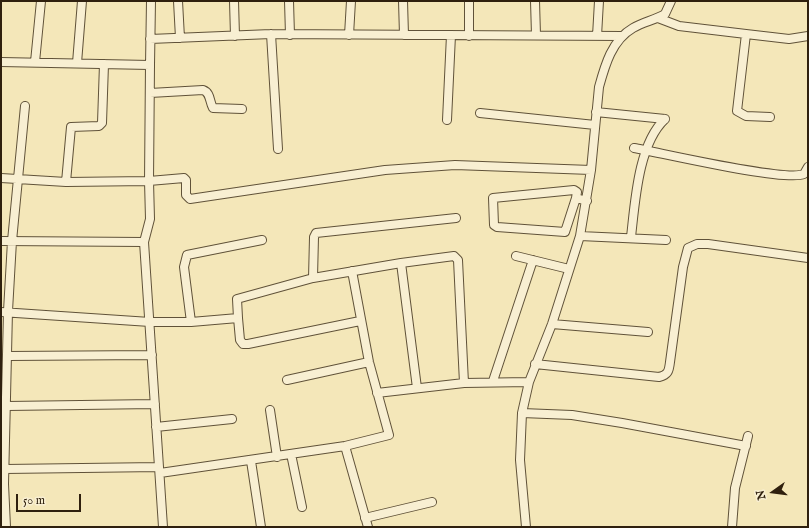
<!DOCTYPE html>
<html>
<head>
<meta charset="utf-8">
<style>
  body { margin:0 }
  #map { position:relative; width:809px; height:528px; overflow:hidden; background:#f4e7b9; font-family:"IM FELL English",serif }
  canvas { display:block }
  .frame { position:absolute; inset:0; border:2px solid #2f200e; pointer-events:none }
  .north { position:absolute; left:753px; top:472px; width:40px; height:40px; -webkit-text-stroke:3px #f8efd2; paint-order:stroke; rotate:256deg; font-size:11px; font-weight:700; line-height:16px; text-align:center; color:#2f200e }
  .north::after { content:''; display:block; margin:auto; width:14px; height:18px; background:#2f200e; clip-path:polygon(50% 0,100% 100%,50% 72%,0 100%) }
  .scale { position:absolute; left:16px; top:494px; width:65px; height:18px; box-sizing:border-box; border:2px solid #2f200e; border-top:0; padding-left:5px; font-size:12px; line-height:14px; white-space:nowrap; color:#2f200e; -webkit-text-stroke:3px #f8efd2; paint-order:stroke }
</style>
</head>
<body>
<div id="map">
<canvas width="809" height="528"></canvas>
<div class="frame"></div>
<div class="north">N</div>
<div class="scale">50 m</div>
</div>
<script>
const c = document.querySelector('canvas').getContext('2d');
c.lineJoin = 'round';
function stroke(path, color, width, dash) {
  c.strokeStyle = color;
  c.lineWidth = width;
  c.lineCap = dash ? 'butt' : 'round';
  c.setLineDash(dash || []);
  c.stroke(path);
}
const street = new Path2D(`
  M178,1L180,38
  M234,1L235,36
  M289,1L290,35
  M403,1L404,35
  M535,1L536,35
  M658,18L679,26L746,34L789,39L808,36
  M271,34L278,149
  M746,34L737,111L746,116L770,117
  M349,35L351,1
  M469,36V1
  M597,36L599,1
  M150,39L271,34L622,36
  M1,62L150,65L151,1
  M35,62L41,1
  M77,63L82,1
  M150,93L203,90C211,93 209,101 213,108L242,109
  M596,112L665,119
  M480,113L595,125
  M447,120L451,35
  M634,148C662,153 785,182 804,174L808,167
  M1,178L66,182L149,181L150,65
  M66,182L71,127L99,126L102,123L104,64
  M576,198L577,192L574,190L493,198L494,225L497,227L565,232L576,198L587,201
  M580,236L666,240
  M631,237C635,203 638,144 665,119
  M1,241L144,242
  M516,256L569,269
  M401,263L417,388
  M313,278L314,237L316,233L456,218
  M1,312L150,322H191L238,318L237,299L313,278L401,263L454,256L458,260L464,383
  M238,318L240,340L243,344H248L360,321
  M191,322L184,267L187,255L262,240
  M552,324L648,332
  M8,356L152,355
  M535,364L659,377C668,375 669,371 670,362L683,267L688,248L697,244H708L808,258
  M287,380L369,362
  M493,381L533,260
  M377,393L464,383L529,382
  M7,406L155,404
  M270,410L277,457
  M522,413L572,415L622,423L746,446
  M156,427L232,419
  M345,446L368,527
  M291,454L302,507
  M251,461L261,527
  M5,469L159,467
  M160,473L345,446L389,435L369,362L352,271
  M365,518L432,502
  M6,527L4,484L8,311L12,241L25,106
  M163,527L144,242L150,219L149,181L184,178L186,180V195L190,199L385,170L455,165L591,170
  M526,527L520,460L522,413L529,382L552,324L580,236L591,170L599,87C605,65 612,40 633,28C643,22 655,20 665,14L671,1
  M732,527L735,488L748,436`);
stroke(street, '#605239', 10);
stroke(street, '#f8efd2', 8);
</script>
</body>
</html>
